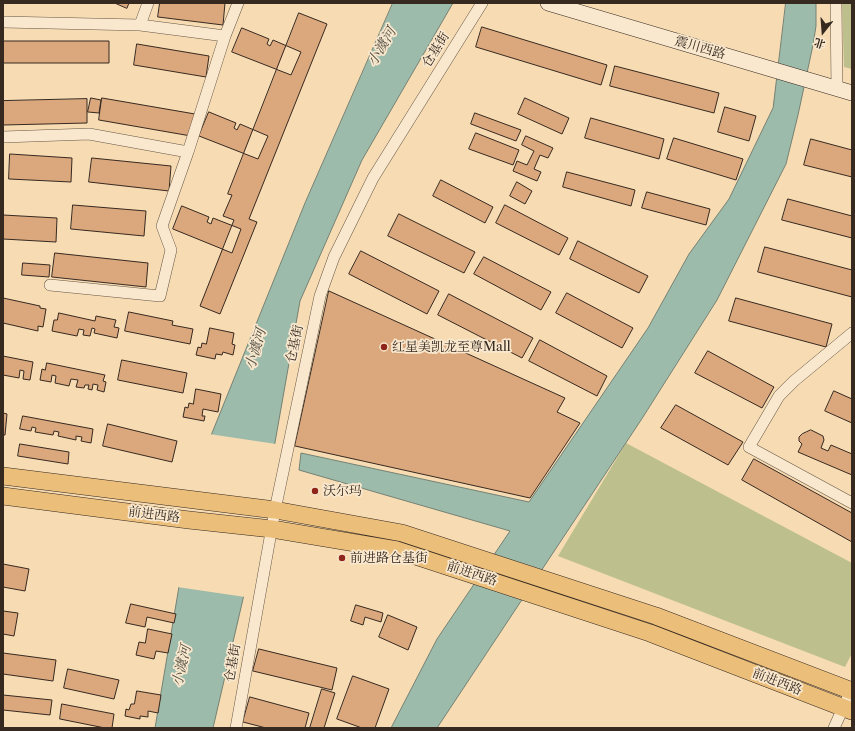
<!DOCTYPE html>
<html>
<head>
<meta charset="utf-8">
<style>
  body { margin:0 }
  #map { position:relative; width:855px; height:731px; overflow:hidden; background:#f6dbb3; font-family:"Libre Caslon Text","Noto Serif SC",serif }
  canvas { display:block }
  .frame { position:absolute; inset:0; border:4px solid #362920; pointer-events:none }
  .north { position:absolute; left:803px; top:12px; width:40px; height:40px; -webkit-text-stroke:3px #f9e8ce; paint-order:stroke; rotate:197deg; font-size:11px; font-weight:700; line-height:16px; text-align:center; color:#362920 }
  .north::after { content:''; display:block; margin:auto; width:14px; height:18px; background:#362920; clip-path:polygon(50% 0,100% 100%,50% 72%,0 100%) }
</style>
</head>
<body>
<div id="map">
<canvas width="855" height="731"></canvas>
<div class="frame"></div>
<div class="north">北</div>
</div>
<script>
const c = document.querySelector('canvas').getContext('2d');
c.lineJoin = 'round';
function fillPath(path, color) {
  c.fillStyle = color;
  c.fill(path, 'evenodd');
}
function stroke(path, color, width, dash) {
  c.strokeStyle = color;
  c.lineWidth = width;
  c.lineCap = dash ? 'butt' : 'round';
  c.setLineDash(dash || []);
  c.stroke(path);
}
function write(font, color, halo, rows, align = 'center') {
  c.font = font + ' "Libre Caslon Text","Noto Serif SC",serif';
  c.lineWidth = 3.5;
  c.setLineDash([]);
  c.textBaseline = 'middle';
  c.strokeStyle = halo;
  c.fillStyle = color;
  for (const [text, x, y, turn = 0] of rows) {
    c.save();
    c.translate(x, y);
    c.rotate((+turn || 0) * Math.PI / 180);
    c.textAlign = isNaN(turn) ? turn : align;
    if (halo) c.strokeText(text, 0, 0);
    c.fillText(text, 0, 0);
    c.restore();
  }
}
const green = new Path2D(`
  M842,3H852V69L844,67Z
  M626,443L852,563V653L845,667L558,556Z`);
const water = new Path2D(`
  M393,3H453L362,160L300,301L274,448L246,586L213,728H155L182,569L210,438L305,203Z
  M786,3H816V26L813,45L798,115L786,164L717,300L643,417L437,728H391L437,639L510,531L299,470L301,453L529,502L648,328L689,254L729,199L773,108Z`);
const pier = new Path2D(`
  M209,434L276,444L245,597L177,587Z`);
const building = new Path2D(`
  M115,3H129L127,8Z
  M160,3H225L223,25L158,17Z
  M299,13L327,24L249,219L257,222L220,314L200,306L234,220L223,216L232,195L228,194Z
  M482,27L607,65L601,85L476,47Z
  M242,28L269,39L267,44L270,46L273,40L301,52L291,75L232,52Z
  M3,41H109V63H3Z
  M137,44L209,56L206,77L134,65Z
  M615,66L719,93L714,113L610,86Z
  M91,98L101,100L99,113L88,112Z
  M102,98L195,114L191,136L99,120Z
  M525,98L569,118L562,134L518,114Z
  M87,99V123L3,125V101Z
  M725,107L756,116L749,141L718,132Z
  M209,112L236,123L234,128L237,130L240,124L268,136L258,159L199,136Z
  M475,113L521,130L516,141L471,124Z
  M591,118L664,139L659,159L585,138Z
  M476,133L519,150L513,165L469,149Z
  M526,136L553,148L548,158L540,155L534,169L541,172L537,181L513,171L517,161L527,165L534,151L522,145Z
  M674,138L743,159L736,180L667,159Z
  M811,139L852,150V177L804,165Z
  M10,154L72,158L71,182L9,179Z
  M92,158L171,166L169,191L89,182Z
  M567,172L635,190L631,206L563,187Z
  M441,180L493,207L485,223L433,196Z
  M517,182L532,191L525,204L510,196Z
  M647,192L710,209L706,225L642,208Z
  M788,199L852,216V238L782,220Z
  M73,205L146,211L144,236L71,229Z
  M505,205L568,238L559,255L496,223Z
  M182,206L209,217L207,222L211,224L213,218L241,229L232,253L173,229Z
  M399,214L475,252L464,273L388,236Z
  M3,215L57,218L56,242L3,239Z
  M578,241L648,276L639,293L570,259Z
  M765,247L852,270V297L758,272Z
  M361,251L439,291L427,314L349,274Z
  M55,253L148,263L146,287L52,277Z
  M484,257L551,292L541,310L474,274Z
  M23,263L50,265L49,277L22,275Z
  M329,291L565,398L557,412L580,423L530,498L295,446Z
  M567,293L633,328L622,348L556,313Z
  M449,294L533,338L522,358L438,315Z
  M3,298L40,306V308L46,309L43,327L38,326V331L3,323Z
  M736,298L832,324L826,347L729,321Z
  M129,312L173,321L172,325L193,329L190,344L125,331Z
  M59,313L95,321L96,316L116,320L114,327L119,328L117,338L94,333L95,329L92,328L90,336L83,335L84,330L79,329L77,336L52,331L54,320H57Z
  M210,328L234,333L232,344L235,345L233,355L223,352L222,355L216,354L215,359L196,355L198,347L201,348L202,343L206,344Z
  M540,340L607,376L597,396L529,361Z
  M708,351L774,387L762,408L695,373Z
  M3,356L33,362L30,380L23,379L24,371L20,370L19,378L3,375Z
  M122,360L187,373L183,393L118,380Z
  M47,363L105,375L103,381L106,382L104,392L97,390L98,385L93,384L92,390L88,389L89,385H85L84,388L76,387L78,380L71,379L69,386L55,383L56,376L52,375L51,382L40,380L42,369L45,370Z
  M196,389L221,394L218,412L203,409L202,416H205L204,421L183,417L185,407L188,408L189,403L193,404Z
  M834,391L852,399V423L825,411Z
  M676,405L743,442L728,465L661,428Z
  M3,413L7,414L5,435H3Z
  M23,416L93,429L91,443L81,441L82,437L76,436V440L58,436L59,432L54,431L53,435L35,432L36,428L32,427L31,431L20,429Z
  M108,424L177,441L172,462L103,446Z
  M811,430L823,436L824,440L821,448L828,451L831,445L852,454V475L798,452L802,444L799,441V437L802,434Z
  M20,444L69,452L68,464L18,456Z
  M754,459L852,513V542L742,480Z
  M3,564L29,569L25,591L3,587Z
  M131,604L176,614L174,623L147,617L145,627L126,623Z
  M356,605L383,613L381,622L365,617L363,625L351,621Z
  M3,611L18,613L14,636L3,634Z
  M388,615L417,627L408,650L379,637Z
  M148,629L172,634L168,653L156,651L154,659L136,655L139,642L145,643Z
  M259,649L337,668L332,690L253,671Z
  M3,653L56,660L53,681L3,674Z
  M68,669L119,680L114,699L64,688Z
  M353,676L389,689L375,728H362L337,719Z
  M322,689L335,693L324,728H310Z
  M137,691L161,695L158,713L148,711V717L140,716V719L125,716L126,709L129,710L131,704H134Z
  M3,695L52,700L50,715L3,710Z
  M250,697L309,713L305,728H266L243,722Z
  M62,704L114,714L112,728H105L60,719Z`);
const street = new Path2D(`
  M836,3L837,89
  M3,22L140,25
  M225,36L238,3
  M3,137L89,134L188,152
  M50,285L160,296L171,250L162,226L188,152L225,36L140,25L148,3
  M852,333L794,381L779,396L749,447L852,503
  M236,728L275,510L320,296L334,257L373,178L482,3
  M834,728L852,688`);
const secondary = new Path2D(`
  M548,3L852,93`);
const primary = new Path2D(`
  M3,476L275,510L402,533L656,616L852,691
  M3,496L189,520L272,529L397,550L650,633L852,711`);
const markers = [
  [384,347,4,"#8f2418"],
  [315,491,4,"#8f2418"],
  [342,558,4,"#8f2418"]
];
const streetNames = [
  ["震川西路",700,48,16],
  ["仓基街",436,50,-58],
  ["仓基街",295,344,-78],
  ["前进西路",154,515,7],
  ["前进西路",472,574,18],
  ["仓基街",233,663,-80],
  ["前进西路",777,682,21]
];
const poiNames = [
  ["红星美凯龙至尊Mall",392,347],
  ["沃尔玛",323,491],
  ["前进路仓基街",350,558]
];
const waterNames = [
  ["小澞河",382,47,-59],
  ["小澞河",256,349,-74],
  ["小澞河",182,666,-77]
];
fillPath(green, '#bdc08c');
fillPath(water, '#9dbbab');
stroke(water, '#748173', 1);
fillPath(pier, '#f6dbb3');
fillPath(building, '#dba77c');
stroke(building, '#362920', 1);
stroke(street, '#665645', 12);
stroke(secondary, '#362920', 16);
stroke(primary, '#362920', 18);
stroke(street, '#f9e8ce', 11);
stroke(secondary, '#f9e8ce', 15);
stroke(primary, '#ebbe7a', 17);
for (const [x, y, r, color] of markers) {
  const dot = new Path2D();
  dot.arc(x, y, r, 0, 2 * Math.PI);
  c.fillStyle = color;
  c.fill(dot);
  stroke(dot, '#f9e8ce', 1.5);
}
write('13px', '#362920', '#f9e8ce', streetNames);
write('13px', '#362920', '#f9e8ce', poiNames, 'left');
write('italic 14px', '#504e43', '#f9e8ce', waterNames);
</script>
</body>
</html>
